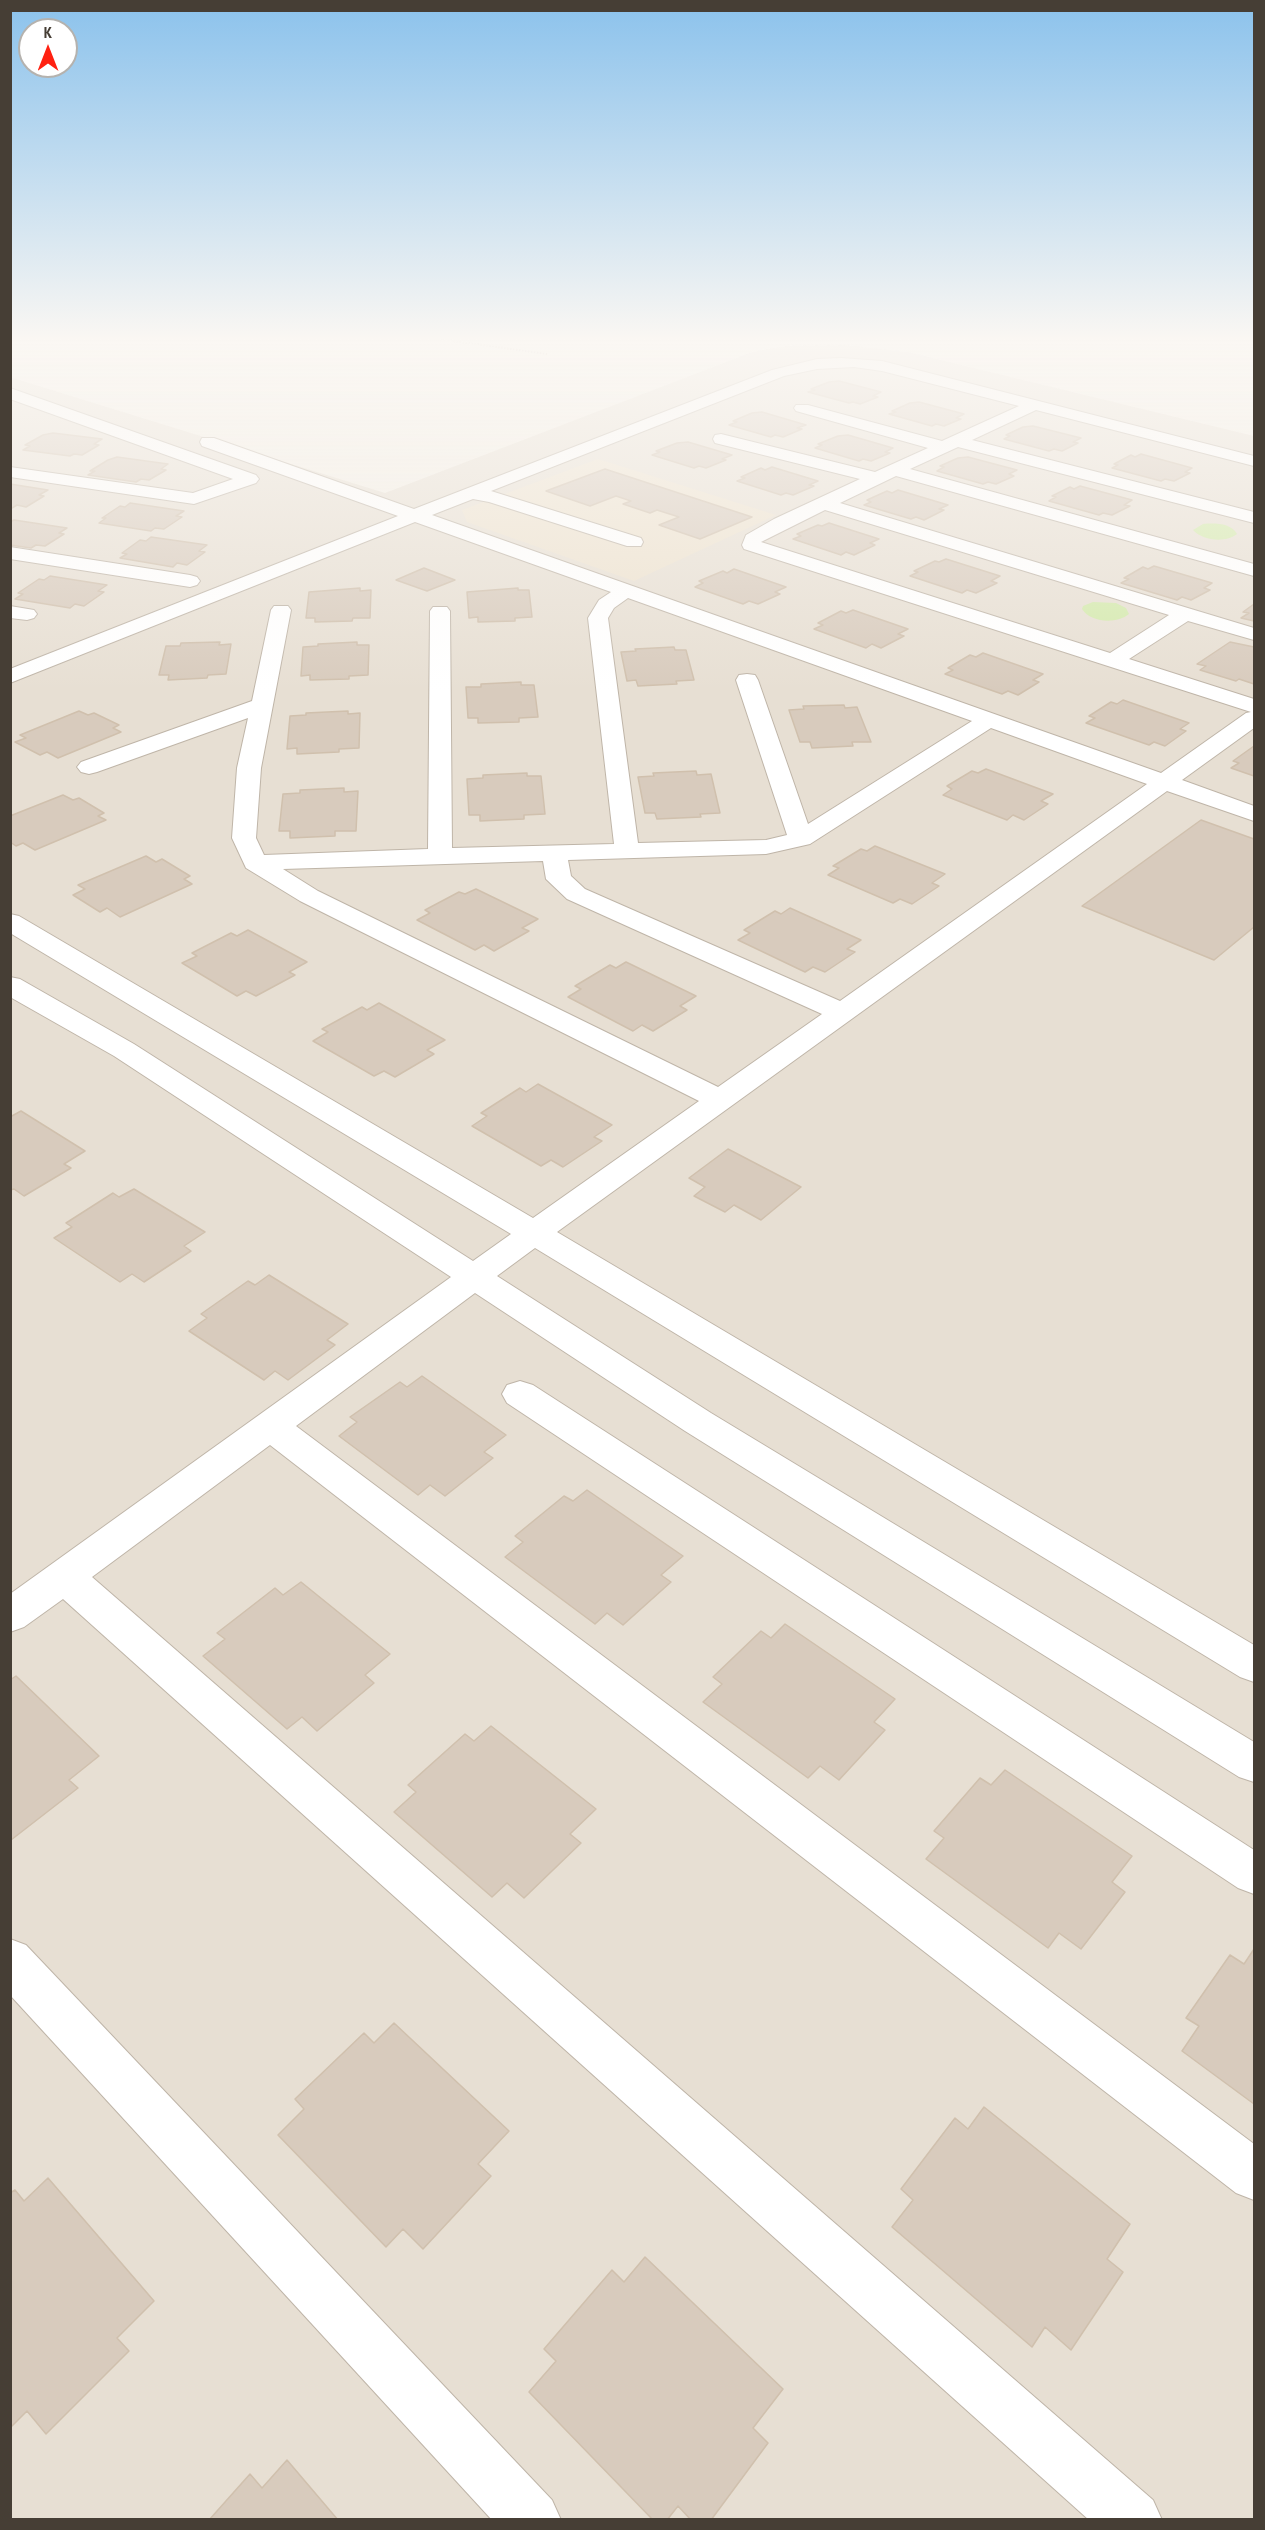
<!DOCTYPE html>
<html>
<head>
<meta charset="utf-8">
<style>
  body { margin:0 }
  #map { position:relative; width:1265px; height:2530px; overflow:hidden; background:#f3eee5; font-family:"PT Sans Narrow",sans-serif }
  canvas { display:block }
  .frame { position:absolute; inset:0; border:12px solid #463e35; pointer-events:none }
  .north { position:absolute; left:18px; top:18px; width:60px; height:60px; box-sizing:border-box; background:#fff; border:2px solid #b5b2ae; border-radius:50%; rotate:0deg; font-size:16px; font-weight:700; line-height:24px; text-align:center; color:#463e35 }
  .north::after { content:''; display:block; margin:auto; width:21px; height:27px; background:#ff2111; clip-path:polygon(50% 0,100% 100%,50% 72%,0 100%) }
</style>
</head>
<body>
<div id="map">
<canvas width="1265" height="2530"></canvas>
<div class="frame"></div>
<div class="north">K</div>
</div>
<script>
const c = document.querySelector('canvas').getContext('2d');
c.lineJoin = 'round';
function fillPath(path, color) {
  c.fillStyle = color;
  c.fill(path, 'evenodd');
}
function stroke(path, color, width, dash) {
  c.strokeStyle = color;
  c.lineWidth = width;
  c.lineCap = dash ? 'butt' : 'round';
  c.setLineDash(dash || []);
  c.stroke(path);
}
const residential = new Path2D(`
  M844,345L908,352L1254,436V2519H11L10,377L385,493L752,352L786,346Z`);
const education = new Path2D(`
  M598,459L776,515L634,581L467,522L462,510Z`);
const green = new Path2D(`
  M1203,524C1215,523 1231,523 1237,534C1226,543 1203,541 1193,530Z
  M1093,602L1116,603L1126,608L1129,614C1117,624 1091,623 1082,609L1083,606Z`);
const building = new Path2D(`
  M839,381L881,392L873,396L878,397L860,404L853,402L849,403L808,392L815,390L811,389L829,382Z
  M919,402L964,414L956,418L961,419L944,426L936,424L932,426L889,414L896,412L892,411L910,403Z
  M762,412L806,425L797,428L802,429L783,437L775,435L771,437L729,425L737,422L733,421L752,413Z
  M1033,426L1081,438L1073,442L1078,443L1062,451L1054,449L1049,451L1004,439L1010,436L1006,435L1023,427Z
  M53,433L102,439L94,444L99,445L82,455L74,454L70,456L23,450L30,446L25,445L43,435Z
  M848,435L893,448L885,452L890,453L871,461L863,459L859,461L815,448L822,445L818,444L838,436Z
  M688,442L732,455L722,459L726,460L706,468L699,466L694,468L652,455L660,452L656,451L677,443Z
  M1141,454L1192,468L1185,472L1190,473L1174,481L1165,479L1161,481L1112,468L1118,465L1114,464L1131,455L1135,457Z
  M117,457L168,464L161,469L166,470L149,480L141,479L136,482L88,475L95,471H90L108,460Z
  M968,457L1017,470L1009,474L1014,476L996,484L988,482L983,484L937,471L944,467L940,466L958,458Z
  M772,467L818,481L809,485L814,486L793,495L786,493L781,495L737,481L745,478L741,477L761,468L765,470Z
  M605,469L752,517L700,539L659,525L679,517L657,510L650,513L623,504L631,501L616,496L590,506L546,491Z
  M10,484L48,490L39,495L44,496L26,507L17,505L12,508H10Z
  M1080,486L1132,500L1124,505L1130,506L1112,515L1103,513L1099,515L1049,501L1056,497L1052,496L1070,487L1074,489Z
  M898,490L948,505L939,509L944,510L924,520L916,517L911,519L864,505L871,502L867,500L887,491L892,493Z
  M130,503L184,511L176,516L182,517L164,529L155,528L151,531L99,523L106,518H102L120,506L125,507Z
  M14,520L67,528L59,533L64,534L45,546L36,545L31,548L10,545V522Z
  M829,523L879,539L870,543L875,545L854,555L846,552L841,555L793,539L801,536L797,534L818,525L822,526Z
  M151,537L207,545L199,551L205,552L187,565L177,563L173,567L120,558L127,554L122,553L140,540L146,541Z
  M946,559L1000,576L991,581L997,583L976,593L967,590L962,593L910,576L918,572L914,571L935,561L939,562Z
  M1154,566L1212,583L1204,588L1210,590L1191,600L1182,597L1177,600L1121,583L1129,579L1124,578L1143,567L1148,569Z
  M424,568L455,580L427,591L396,580Z
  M734,569L786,587L775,592L780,594L758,604L749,601L743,604L695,587L703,583L699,581L723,571L727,573Z
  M50,576L107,585L98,591L104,592L84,606L75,604L70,608L15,599L23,594L18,593L39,579L44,580Z
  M360,588V591L371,590L370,618H353L352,621L315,622V618H306L309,592Z
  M518,588V590H529L532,617L515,618V621L478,622V617L469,618L467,592Z
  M1254,604V621L1241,618L1249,613L1243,612Z
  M853,610L908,629L898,634L904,636L881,648L872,644L866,648L814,629L823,625L818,623L841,611L846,613Z
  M220,642L219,645L231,644L226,674L208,675L207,678L168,680L169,675H159L166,646H180L181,643Z
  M357,642V645H369L368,675L349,676V679L310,680V675L301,676L303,647L318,646V644Z
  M1230,642L1254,647V684L1239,679L1236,681L1200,670L1206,666L1197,664Z
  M674,647L675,650H686L694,680L676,681L677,684L638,686L636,680L627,681L621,652L636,651L635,649Z
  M983,653L1043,674L1033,680L1039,682L1018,695L1008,691L1002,694L945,674L953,670L948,668L970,655L976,657Z
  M521,682V685H534L538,717L519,718V722L478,723V718H468L466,687H481V684Z
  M1123,700L1189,723L1180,729L1186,731L1165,746L1154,742L1149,745L1086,723L1095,718L1089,716L1111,702L1117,704Z
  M844,705L845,708L857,707L871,742H852L853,746L812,748L810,742H800L789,710L804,709L803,706Z
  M79,711L88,715L94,713L119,725L113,728L121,732L58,758L47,752L40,755L15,742L26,738L20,735Z
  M348,711V714L360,713L359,748L339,749V752L297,754V748L287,749L290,716L306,715V713Z
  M1254,746V776L1231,768L1239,763L1233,761Z
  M986,769L1053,794L1041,801L1048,804L1024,820L1013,815L1007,820L943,795L952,789L947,786L972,771L978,773Z
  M696,771L697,775L711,774L720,813L700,814L701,817L657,819L655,813H645L638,777L654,776L653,773Z
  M527,773V776H541L545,814L524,815V819L480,821V815H469L467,779L483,778V775Z
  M344,788V792L358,791L356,831H335V836L290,838V831H279L283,794L300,793V790Z
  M63,795L73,800L79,798L104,813L98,816L106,820L35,850L23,843L16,846L10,842V816Z
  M1201,820L1254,839V927L1214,960L1082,906Z
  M875,846L945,874L932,883L939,886L912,904L900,899L893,903L828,875L839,868L833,866L861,849L867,851Z
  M146,856L156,862L162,859L190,876L184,879L192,884L120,917L107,908L100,912L73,895L85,889L78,885Z
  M476,889L538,919L522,928L529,931L494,951L484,945L475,950L417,920L430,913L425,910L459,892L465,894Z
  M790,908L861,940L847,949L855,952L825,972L813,967L805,972L738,940L750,933L744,930L775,911L781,914Z
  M248,930L307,962L289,972L295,975L256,996L246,991L237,996L182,963L197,956L192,953L231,933L237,936Z
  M626,962L696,996L680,1006L687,1010L653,1031L642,1025L633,1031L568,997L581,989L575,986L610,965L616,968Z
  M379,1003L445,1040L427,1050L434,1054L395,1077L384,1071L374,1076L313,1041L328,1032L322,1029L362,1007L367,1010Z
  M538,1084L612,1125L594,1137L602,1141L563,1167L551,1160L541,1166L472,1126L487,1116L481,1113L520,1088L526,1092Z
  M21,1111L85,1151L64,1164L71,1168L24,1196L14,1189L10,1190V1117Z
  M728,1149L801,1187L761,1220L734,1205L725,1212L694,1196L705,1187L689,1178Z
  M134,1189L205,1232L184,1246L191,1251L144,1282L132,1274L120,1282L54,1238L72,1227L66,1223L113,1193L119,1197Z
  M269,1275L348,1324L327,1340L335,1345L288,1380L275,1371L264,1380L189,1331L207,1318L201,1314L248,1281L255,1285Z
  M422,1376L506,1435L484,1452L493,1458L445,1496L430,1485L418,1495L339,1436L357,1422L350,1417L400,1382L407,1387Z
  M587,1490L683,1556L661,1575L671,1582L623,1625L607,1613L595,1624L505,1557L523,1542L515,1536L564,1496L573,1501Z
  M301,1582L390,1654L365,1675L374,1683L317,1731L302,1717L287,1729L203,1656L225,1639L217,1633L275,1588L283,1595Z
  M785,1624L895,1699L874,1722L885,1730L839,1780L820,1766L808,1778L703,1702L722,1684L713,1677L761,1631L771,1638Z
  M16,1676L99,1756L69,1780L78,1788L11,1840L10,1680Z
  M491,1726L596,1809L570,1834L581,1843L524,1898L507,1883L492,1897L394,1812L416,1792L408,1785L465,1734L474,1741Z
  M1005,1770L1132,1856L1112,1882L1125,1892L1081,1949L1059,1933L1048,1948L926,1859L944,1838L934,1831L980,1778L991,1785Z
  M1254,1949V2104L1182,2051L1199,2026L1186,2018L1230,1955L1244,1964Z
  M394,2023L509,2131L478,2164L491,2176L423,2249L403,2229L386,2247L278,2135L304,2109L295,2099L364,2033L374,2043Z
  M984,2107L1130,2224L1107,2259L1123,2272L1071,2350L1045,2327L1032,2347L892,2227L913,2200L901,2189L955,2118L968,2129Z
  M48,2178L154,2301L117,2338L129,2351L46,2434L27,2411L10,2428V2193L15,2190L24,2201Z
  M645,2257L783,2389L753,2428L768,2443L711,2520H691L678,2506L667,2520H653L529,2392L556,2361L544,2349L612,2270L624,2282Z
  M287,2460L338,2520H209L250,2474L262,2488Z`);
const path = new Path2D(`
  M418,336L547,354`);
const minor = new Path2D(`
  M841,358L882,361L1254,456V466L1036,410L972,440L1254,512V523L958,447L910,469L1254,564V576L896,476L840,503L1254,628V640L1188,621L1129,659L1254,699V728L1182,780L1254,806V821L1167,791L557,1232L1254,1645V1682L1240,1677L535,1248L497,1276L711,1413L1254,1742V1782L1239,1777L685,1431L475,1293L296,1426L1254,2144V2200L1236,2193L270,1445L92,1577L1153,2500L1162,2520H1089L63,1599L24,1627L10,1632V1594L451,1277L114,1056L10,997V977L20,979L134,1044L473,1261L511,1234L10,933V914L19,916L533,1218L699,1101L300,901L246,868L232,838L237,768L248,718L97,772L89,774L81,772L77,767L81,762L252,701L271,610L274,606H288L291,610L261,768L256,838L264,855L428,849L430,611L433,607H447L450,611L452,848L614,844L588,618L599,600L611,592L415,522L10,683V669L398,516L202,446L200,442L202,438H214L414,509L772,370L817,359ZM854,367L882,371L1019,406L942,441L808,405H796L794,408L796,411L928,448L875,472L721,434L715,435L713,439L715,443L860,479L774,519L746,535L742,545L744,549L1251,712L1246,713L1161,773L432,515L473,499L489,502L627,546H641L643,542L641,538L491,491L784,376L817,369ZM825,510L1169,615L1110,653L761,542ZM628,598L972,721L808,824L758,680L755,675L747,674L739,675L736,680L787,835L766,840L638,843L608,618L614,608ZM991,728L1147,784L840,1001L585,889L571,876L568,860L766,854L810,844ZM543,861L546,879L567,899L822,1014L718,1087L318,891L283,869Z
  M10,388L256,475L259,479L256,483L194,504L10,477V467L193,493L233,479L10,399Z
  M10,547L190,575L197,577L200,581L197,585L190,587L10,559Z
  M10,606L34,610L37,614L34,618L27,620L10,618Z
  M520,1381L533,1385L1254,1850V1894L1238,1888L507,1403L502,1394L507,1385Z
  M10,1939L26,1945L552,2500L561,2520H492L10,1995Z`);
fillPath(residential, '#e7dfd3');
fillPath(education, '#ede2cf');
fillPath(green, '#d3e9ac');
fillPath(building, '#d8cbbd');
stroke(building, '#d0c0ad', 1.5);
stroke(minor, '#bfb5a8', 2);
stroke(path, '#c1af98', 2, [1.5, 1.5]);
fillPath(minor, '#fff');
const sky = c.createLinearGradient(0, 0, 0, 691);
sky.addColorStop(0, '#8bc2ec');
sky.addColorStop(0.49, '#faf7f3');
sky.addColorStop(1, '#faf7f300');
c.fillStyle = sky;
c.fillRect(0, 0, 1265, 691);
</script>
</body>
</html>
